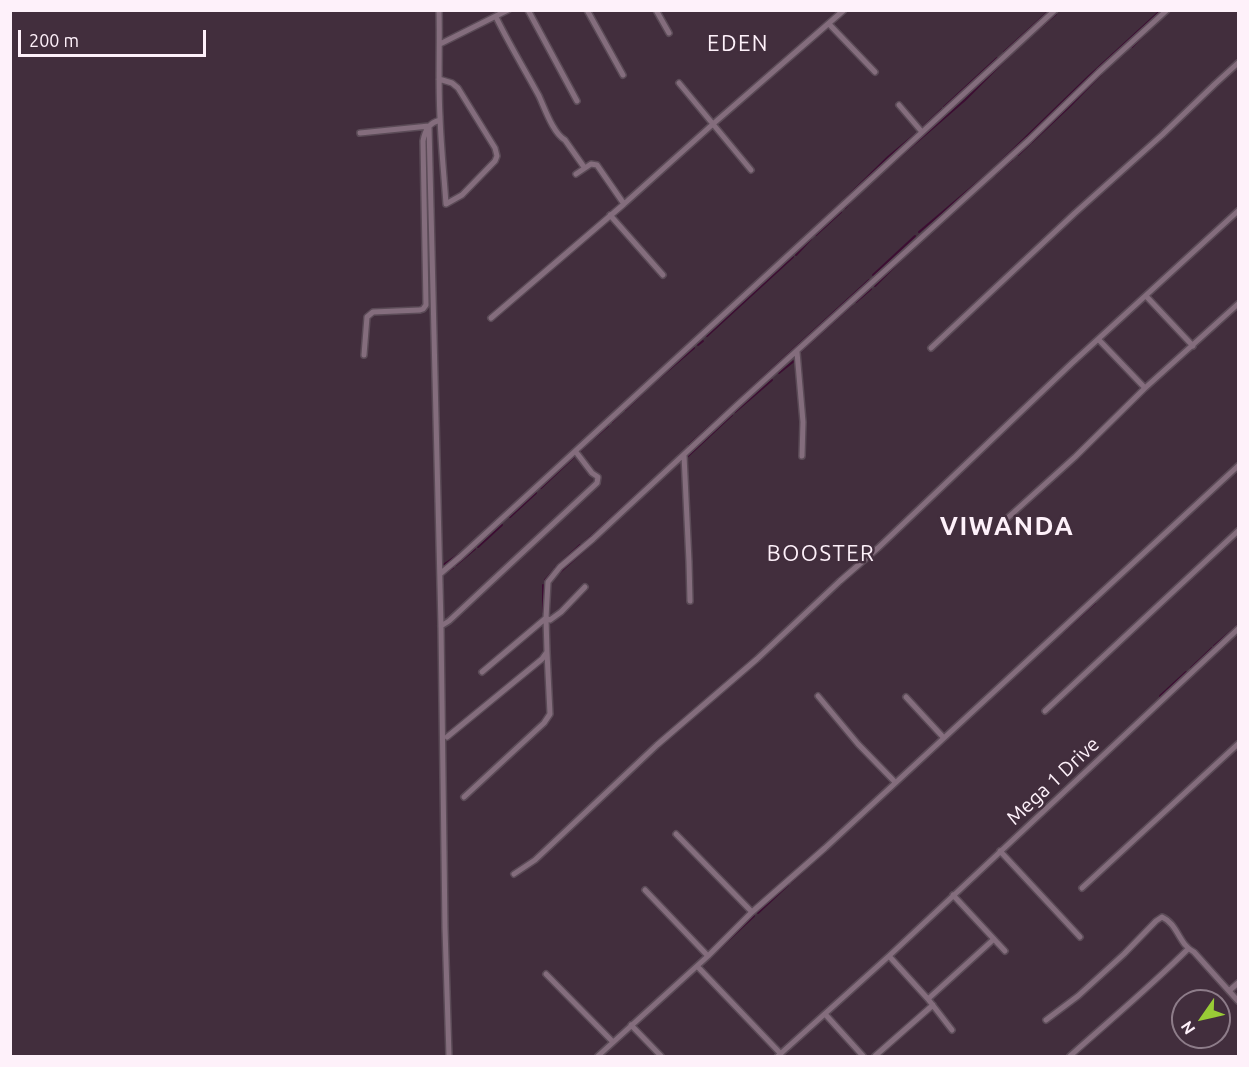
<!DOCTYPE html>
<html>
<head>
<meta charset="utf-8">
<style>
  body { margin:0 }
  #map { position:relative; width:1249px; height:1067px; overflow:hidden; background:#422e3d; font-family:Ubuntu,sans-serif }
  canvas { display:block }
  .frame { position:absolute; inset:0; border:12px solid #fef1fa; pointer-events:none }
  .north { position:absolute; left:1171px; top:989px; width:60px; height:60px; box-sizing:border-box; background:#422e3d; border:2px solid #8d7c89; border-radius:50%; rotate:236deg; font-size:16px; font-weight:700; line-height:24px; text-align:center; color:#fef1fa }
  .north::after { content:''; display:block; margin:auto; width:21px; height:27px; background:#99cb36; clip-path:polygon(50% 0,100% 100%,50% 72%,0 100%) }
  .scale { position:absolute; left:18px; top:30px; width:188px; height:27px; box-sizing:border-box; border:3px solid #fef1fa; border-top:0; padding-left:8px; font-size:18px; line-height:21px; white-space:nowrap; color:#fef1fa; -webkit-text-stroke:4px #422e3d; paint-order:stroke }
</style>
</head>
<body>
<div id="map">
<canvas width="1249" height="1067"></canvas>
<div class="frame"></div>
<div class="north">N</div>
<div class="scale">200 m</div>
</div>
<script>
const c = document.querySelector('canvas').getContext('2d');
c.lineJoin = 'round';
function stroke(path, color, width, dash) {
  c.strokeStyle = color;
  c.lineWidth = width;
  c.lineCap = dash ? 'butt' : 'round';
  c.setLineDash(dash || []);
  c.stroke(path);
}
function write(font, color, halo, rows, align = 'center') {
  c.font = font + ' Ubuntu,sans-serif';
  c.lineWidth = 5;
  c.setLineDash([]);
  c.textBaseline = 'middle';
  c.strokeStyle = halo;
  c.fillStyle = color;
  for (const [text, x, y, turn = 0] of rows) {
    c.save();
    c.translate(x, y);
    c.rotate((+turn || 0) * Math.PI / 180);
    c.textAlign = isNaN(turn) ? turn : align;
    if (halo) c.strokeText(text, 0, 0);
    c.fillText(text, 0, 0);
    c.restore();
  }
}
const stream = new Path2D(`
  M1058,11L1059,10
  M1018,47L1056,14
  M1132,47L1147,32
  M1004,52L1050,10
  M1122,55L1127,50
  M944,107L997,58
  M922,128L942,109
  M1018,155L1070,106L1108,67
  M888,167L965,100L1014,51
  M995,175L1012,160
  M844,200L888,157L919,131
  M845,208L855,197
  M818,224L842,202
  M919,232L992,170L1088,77L1161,10
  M816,235L841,212
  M796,255L811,239
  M873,275L915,236
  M875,286L904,257
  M856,302L871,289
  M707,336L793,257
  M698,345L703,341
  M800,352L852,305
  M779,373L794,361
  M649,387L694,348
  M634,394L676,355
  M625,410L644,392
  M735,412L772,380
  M612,422L620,414
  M593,439L608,426
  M689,445L869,280
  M580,451L589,442
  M679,455L687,448
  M687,457L732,415
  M541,488L576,455
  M508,509L522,497
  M510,517L536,493
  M486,529L494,522
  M586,541L650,482
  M595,541L632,506
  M478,547L502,525
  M443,565L465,550
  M456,565L475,549
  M555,568L580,545
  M446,572L453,568
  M559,573L590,545
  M545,580L554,570
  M543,585V612
  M544,630V623
  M1063,632L1095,603
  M1214,646L1238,625
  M1191,668L1212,648
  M1160,696L1186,672
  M791,882L802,872
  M758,913L788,885
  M718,950L754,916`);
const street = new Path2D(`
  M439,10C440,46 438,81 440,117C441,146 444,175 446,204L462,195L495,161L497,156L495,148L458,88L452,83L439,79
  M528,10L577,101
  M587,10L623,75
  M656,10L669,33
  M496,17C509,44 525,70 539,96C545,109 553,133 565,140L584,167
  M829,24L875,72
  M440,44L508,10
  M679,83L751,170
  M899,105L922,132
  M360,133L429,126L441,626L445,928L449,1056
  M576,174L591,164L597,165L624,204
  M610,215L663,275
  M1146,296L1193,346
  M491,318L624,204L713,124L844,10
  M1099,340L1145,388
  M931,348L1075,213L1162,135L1215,84L1238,63
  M797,352L803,422L802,456
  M364,355L367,317L373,312L420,310L423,309L426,305L423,141C425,130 429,123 440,120
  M684,455L689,562L690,601
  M1002,523L1075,457L1145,388L1238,304
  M440,574L460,557L1055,10
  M441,626L449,621L597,483L598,477L592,473L576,452
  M482,672L546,618L550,620L561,612L585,587
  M818,696L858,744L895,782
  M906,697L943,737
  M1045,711L1238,531
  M447,737L542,659L547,652L546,618L548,582L560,567L593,539L737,405L1029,140L1099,72L1167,10
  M464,797L544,723L550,714L547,652
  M676,834L752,912
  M1000,851L1080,937
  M514,874L535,860L657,745L757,659L840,581L878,548L1072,363L1238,211
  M1082,888L1238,744
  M645,890L708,956
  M953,895L1005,951
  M889,956L928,999L952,1030
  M697,966L781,1054
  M546,974L613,1042
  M1230,990L1238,983
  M928,999L994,939
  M825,1014L863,1056
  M1046,1020L1078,996L1124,954L1156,921L1162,917C1178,924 1179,945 1194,952L1238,1001
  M631,1025L661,1056
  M598,1056L708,956L752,912L825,848L1238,466
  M778,1056L889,956L1238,629
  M875,1056L933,1005
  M1070,1056C1109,1021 1150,987 1188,949`);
const streetNames = [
  ["Mega 1 Drive",1053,781,-43]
];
const quarterNames = [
  ["EDEN",738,44],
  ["BOOSTER",821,554]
];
const districtNames = [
  ["VIWANDA",1007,526]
];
stroke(stream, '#3c0d32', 2);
stroke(street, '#5b4b57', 8);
stroke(street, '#846d7d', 5);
write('20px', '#fef1fa', '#422e3d', streetNames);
c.letterSpacing = '1.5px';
write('22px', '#fef1fa', '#422e3d', quarterNames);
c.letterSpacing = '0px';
c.letterSpacing = '1.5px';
write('bold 26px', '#fef1fa', '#422e3d', districtNames);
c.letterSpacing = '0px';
</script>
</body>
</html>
